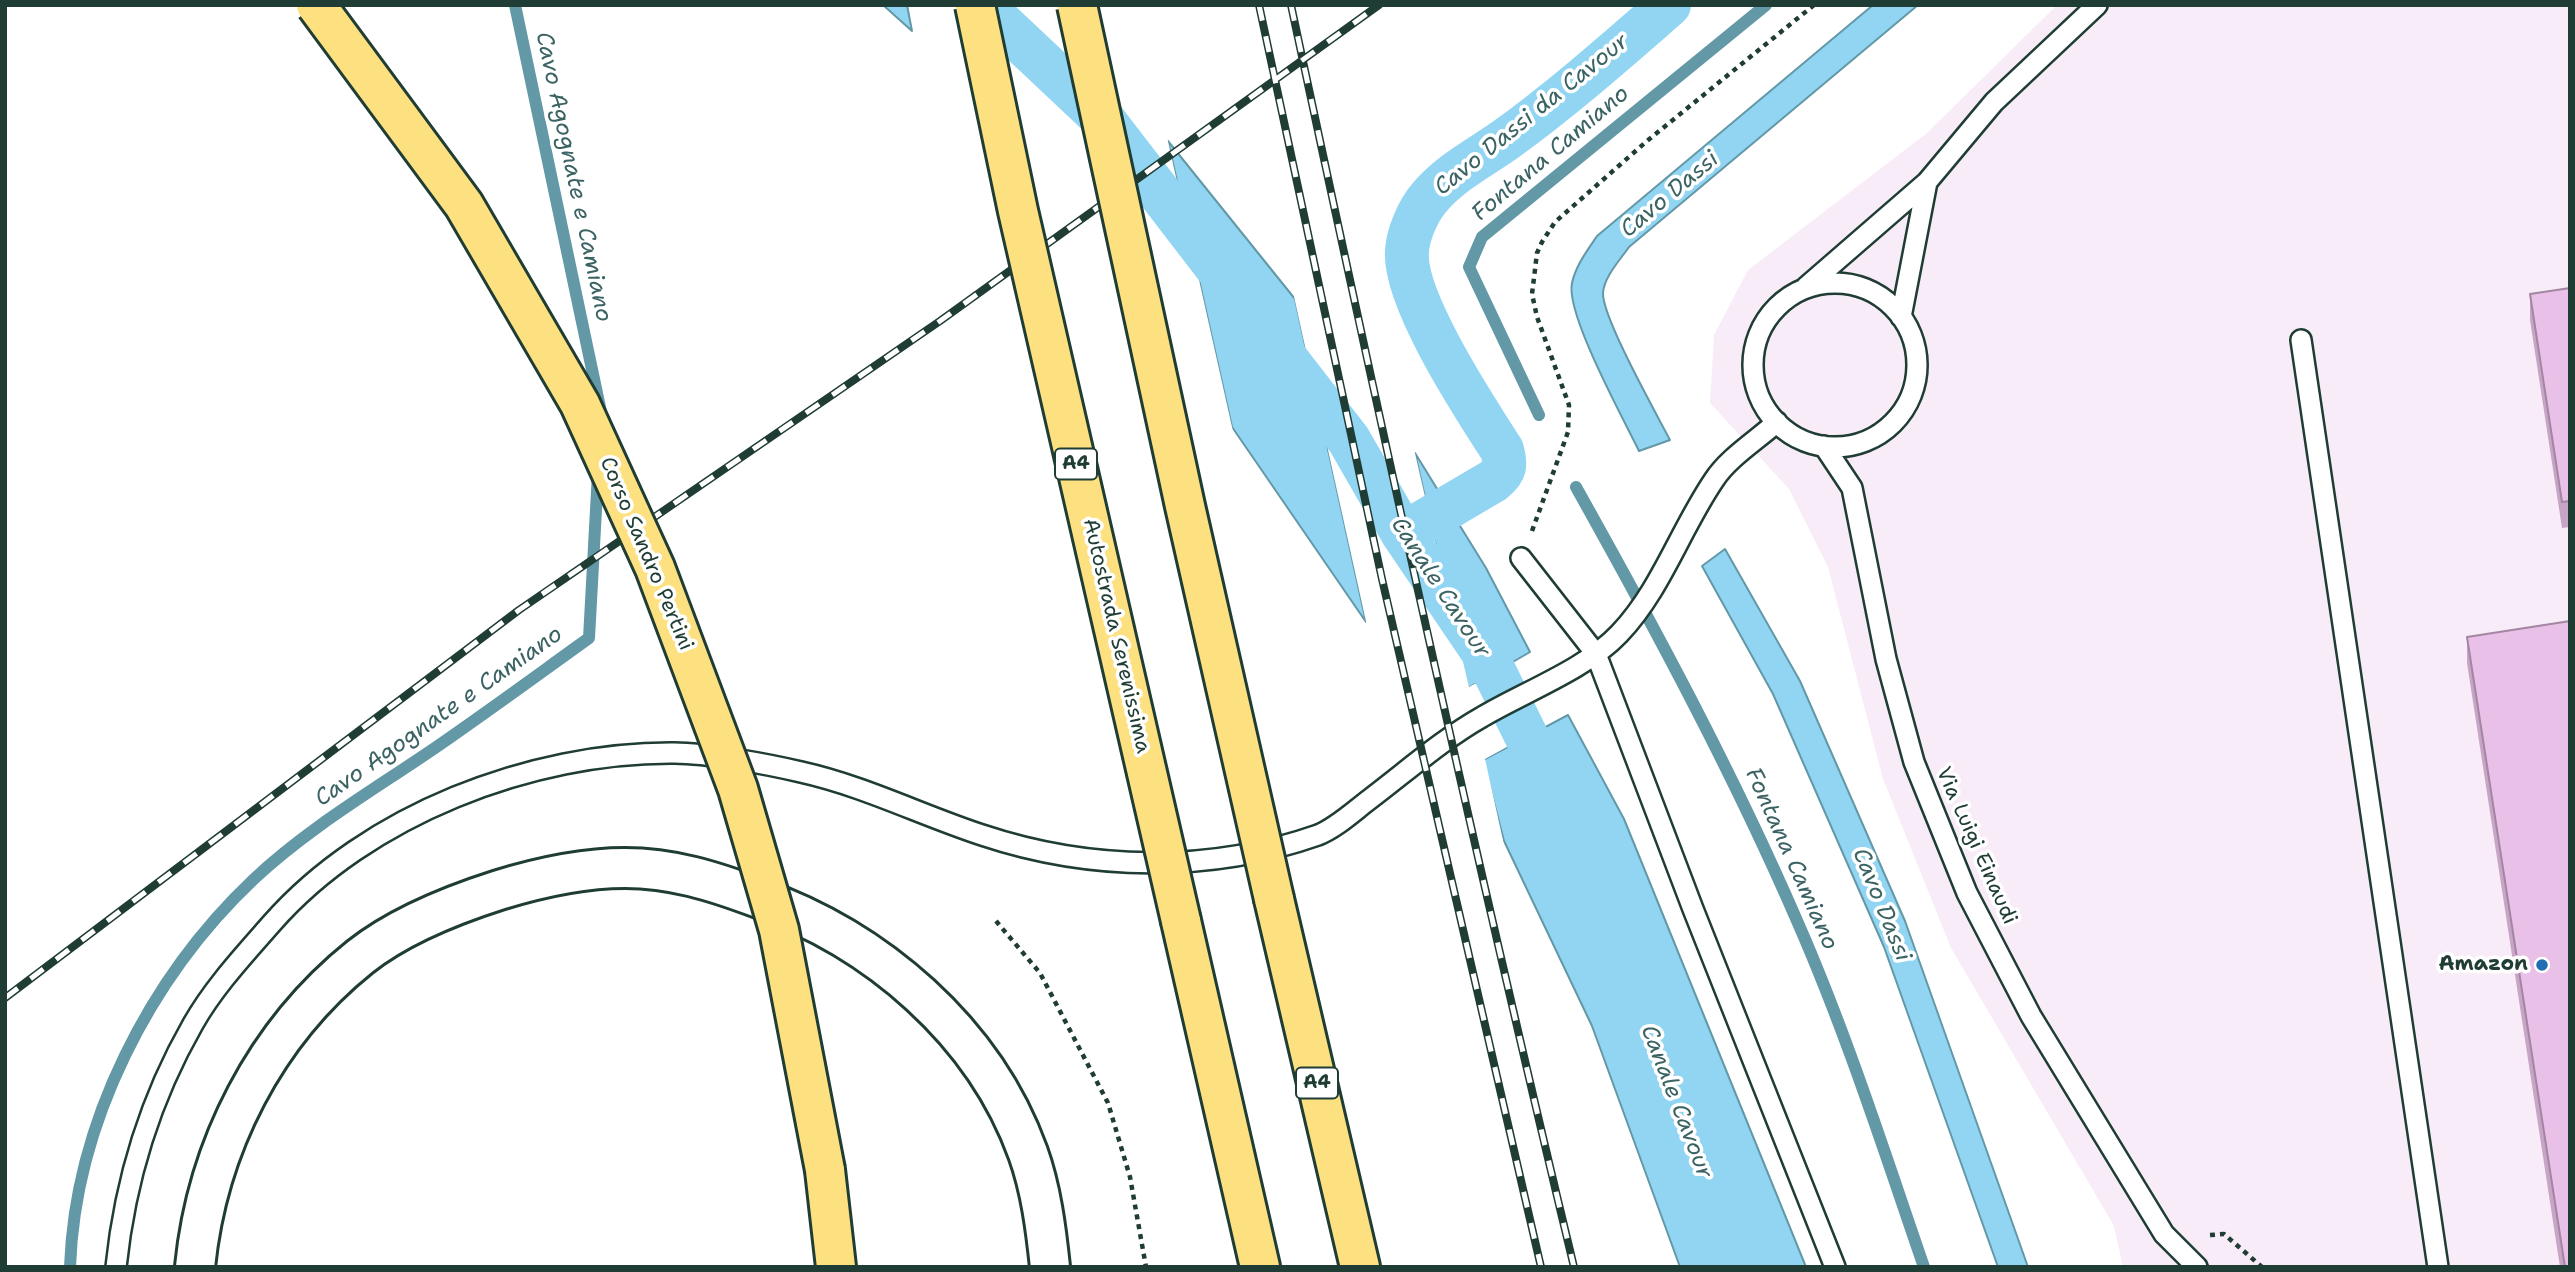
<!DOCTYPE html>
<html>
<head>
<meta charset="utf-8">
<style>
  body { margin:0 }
  #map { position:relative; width:2575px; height:1272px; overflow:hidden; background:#fff; font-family:"Shantell Sans",sans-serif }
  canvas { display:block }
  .frame { position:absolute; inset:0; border:7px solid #1f3d34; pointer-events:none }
</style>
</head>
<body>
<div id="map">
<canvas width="2575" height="1272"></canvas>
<div class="frame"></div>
</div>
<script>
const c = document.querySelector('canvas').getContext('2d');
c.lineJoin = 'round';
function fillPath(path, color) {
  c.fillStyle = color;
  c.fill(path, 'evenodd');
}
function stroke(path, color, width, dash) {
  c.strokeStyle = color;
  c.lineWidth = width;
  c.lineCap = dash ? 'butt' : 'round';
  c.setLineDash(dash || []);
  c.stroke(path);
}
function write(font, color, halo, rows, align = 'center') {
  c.font = font + ' "Shantell Sans",sans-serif';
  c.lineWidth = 7;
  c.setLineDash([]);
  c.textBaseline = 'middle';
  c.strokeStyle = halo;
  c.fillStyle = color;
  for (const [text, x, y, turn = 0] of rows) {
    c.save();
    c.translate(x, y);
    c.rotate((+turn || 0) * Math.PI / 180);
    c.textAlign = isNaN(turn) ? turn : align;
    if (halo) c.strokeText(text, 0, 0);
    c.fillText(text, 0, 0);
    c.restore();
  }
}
const built = new Path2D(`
  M2057,5H2570V1267H2123L2114,1226L1951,948L1883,779L1828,567L1789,489L1710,403L1714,335L1748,270L1927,133Z`);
const water = new Path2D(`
  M883,5H907L912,31Z
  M1873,5H1918L1629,247C1620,260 1604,277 1603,293C1602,317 1656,413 1670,440L1639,451C1624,420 1565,313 1572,283C1576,265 1587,251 1597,236Z
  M1168,141L1295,299L1366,622L1232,427Z
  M1415,453L1486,568L1530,652L1468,688Z
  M1725,549L1800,681L1905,921L2028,1267H1998L1884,947L1773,694L1702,566Z
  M1568,715L1624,819L1806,1267H1680L1592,1026L1504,841L1483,760Z`);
const pier = new Path2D(`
  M1167,137L1232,427L1234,436L1229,428L1164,141Z
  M1293,292L1298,298L1369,622L1367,626Z
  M1414,449L1469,687L1534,652L1469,692L1465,689L1412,454Z
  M1566,712H1570L1485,759L1506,854L1480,759Z`);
const stream = new Path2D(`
  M515,5L601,412
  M1539,415L1469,267L1482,237L1766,5
  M1576,487C1656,630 1733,773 1798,923C1847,1035 1884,1151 1924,1267
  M70,1267C75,1123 150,977 254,879C306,830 370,792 429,752C483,715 536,676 589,638L598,473`);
const canal = new Path2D(`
  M982,5L1102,118L1225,278
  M1280,351L1349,440L1403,534L1489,661L1553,790
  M1403,534L1493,481C1506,471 1506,465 1502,450C1475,408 1403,299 1407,251C1408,234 1418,211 1429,198C1451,172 1478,159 1505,140C1562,99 1616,51 1669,5`);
const path = new Path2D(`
  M1532,531L1568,432L1569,405L1537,317L1532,294L1537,253L1542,242L1555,222L1647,141L1814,5
  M996,921L1040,973L1108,1103L1130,1177L1146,1267
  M2210,1235L2224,1234L2262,1267`);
const lane = new Path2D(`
  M1753 365a82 82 0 1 1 164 0a82 82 0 1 1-164 0Z
  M1806,287L1927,182L1994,102L2097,5
  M1901,317L1927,182
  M2301,340L2438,1267
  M1824,446L1852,488L1886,659L1914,762L1967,893L2031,1016L2164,1234L2197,1267
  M1521,558L1596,654L1693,909L1835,1267
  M116,1267C125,1181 150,1099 193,1024C214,987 244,955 272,923C367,815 531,752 674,753C707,753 767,764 801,772C864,786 921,815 982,835C1090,871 1210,873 1318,835C1336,828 1354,811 1370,799C1407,771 1443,739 1482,717C1524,692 1586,669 1619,634C1661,590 1680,530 1714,480C1728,458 1757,440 1777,422`);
const secondary = new Path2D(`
  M195,1267C207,1147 265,1033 360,957C399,926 452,905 499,890C538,878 583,868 625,868C672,868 713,881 756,897C876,939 984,1031 1028,1153C1041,1189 1046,1229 1050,1267`);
const primary = new Path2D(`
  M825,1170L836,1267`);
const highway = new Path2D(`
  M1274,899L1360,1267
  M1181,921L1260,1267`);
const rail = new Path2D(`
  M1259,5L1382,579L1541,1267
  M1291,5C1381,427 1473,848 1574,1267
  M5,998L519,610L940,321L1379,5`);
const primaryBridge = new Path2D(`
  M316,5L464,205L580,404L655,568L738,789L779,930L825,1170`);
const highwayBridge = new Path2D(`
  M975,5L1018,211L1181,921
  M1077,5L1185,506L1274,899`);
const wall = new Path2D(`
  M2570,288V527L2562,528L2530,320V294Z
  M2467,637L2570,1267H2560L2467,663Z`);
const building = new Path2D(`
  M2570,288V501L2562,502L2530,294Z
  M2570,621V1267H2565L2467,637Z`);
const markers = [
  [2542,965,7,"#1f6fb2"]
];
const shields = [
  [1076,464,42],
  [1317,1083,42]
];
const shieldNames = [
  ["A4",1076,464],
  ["A4",1317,1083]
];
const streetNames = [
  ["Corso Sandro Pertini",646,554,67],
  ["Autostrada Serenissima",1116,636,77],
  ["Via Luigi Einaudi",1976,846,66]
];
const poiNames = [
  ["Amazon",2528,965]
];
const waterNames = [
  ["Cavo Dassi da Cavour",1532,115,-39],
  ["Fontana Camiano",1551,154,-40],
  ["Cavo Agognate e Camiano",573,177,78],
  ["Cavo Dassi",1670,195,-40],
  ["Canale Cavour",1440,588,57],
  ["Cavo Agognate e Camiano",439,717,-35],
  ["Fontana Camiano",1791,859,66],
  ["Cavo Dassi",1881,905,68],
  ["Canale Cavour",1676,1102,69]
];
fillPath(built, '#f8ecf8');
fillPath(water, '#91d5f3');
stroke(water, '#6398a7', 2);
fillPath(pier, '#fff');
stroke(stream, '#6398a7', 12);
stroke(canal, '#91d5f3', 44);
stroke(lane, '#1f3d34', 24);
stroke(secondary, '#1f3d34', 44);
stroke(primary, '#1f3d34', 44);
stroke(highway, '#1f3d34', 44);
stroke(path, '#1f3d34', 4.5, [5, 5]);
stroke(lane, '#fff', 19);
stroke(secondary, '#fff', 38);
stroke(primary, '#fde080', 38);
stroke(highway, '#fde080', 38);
stroke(rail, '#1f3d34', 8);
stroke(rail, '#fff', 5, [16]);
stroke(primaryBridge, '#1f3d34', 44, []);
stroke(highwayBridge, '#1f3d34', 44, []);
stroke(primaryBridge, '#fde080', 38);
stroke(highwayBridge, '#fde080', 38);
fillPath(wall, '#c8a5c7');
fillPath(building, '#e9c0e7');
stroke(building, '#a386a2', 2);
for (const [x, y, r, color] of markers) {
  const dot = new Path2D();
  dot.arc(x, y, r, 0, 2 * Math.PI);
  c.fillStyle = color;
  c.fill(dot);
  stroke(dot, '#fff', 2.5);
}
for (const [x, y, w] of shields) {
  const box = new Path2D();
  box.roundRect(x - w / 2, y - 15.5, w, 31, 5);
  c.fillStyle = '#fff';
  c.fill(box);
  stroke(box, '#1f3d34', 2);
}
write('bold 19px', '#1f3d34', null, shieldNames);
write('21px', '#1f3d34', '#fff', streetNames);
write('bold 21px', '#1f3d34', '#fff', poiNames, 'right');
write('italic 23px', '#3c6364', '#fff', waterNames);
</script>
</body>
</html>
